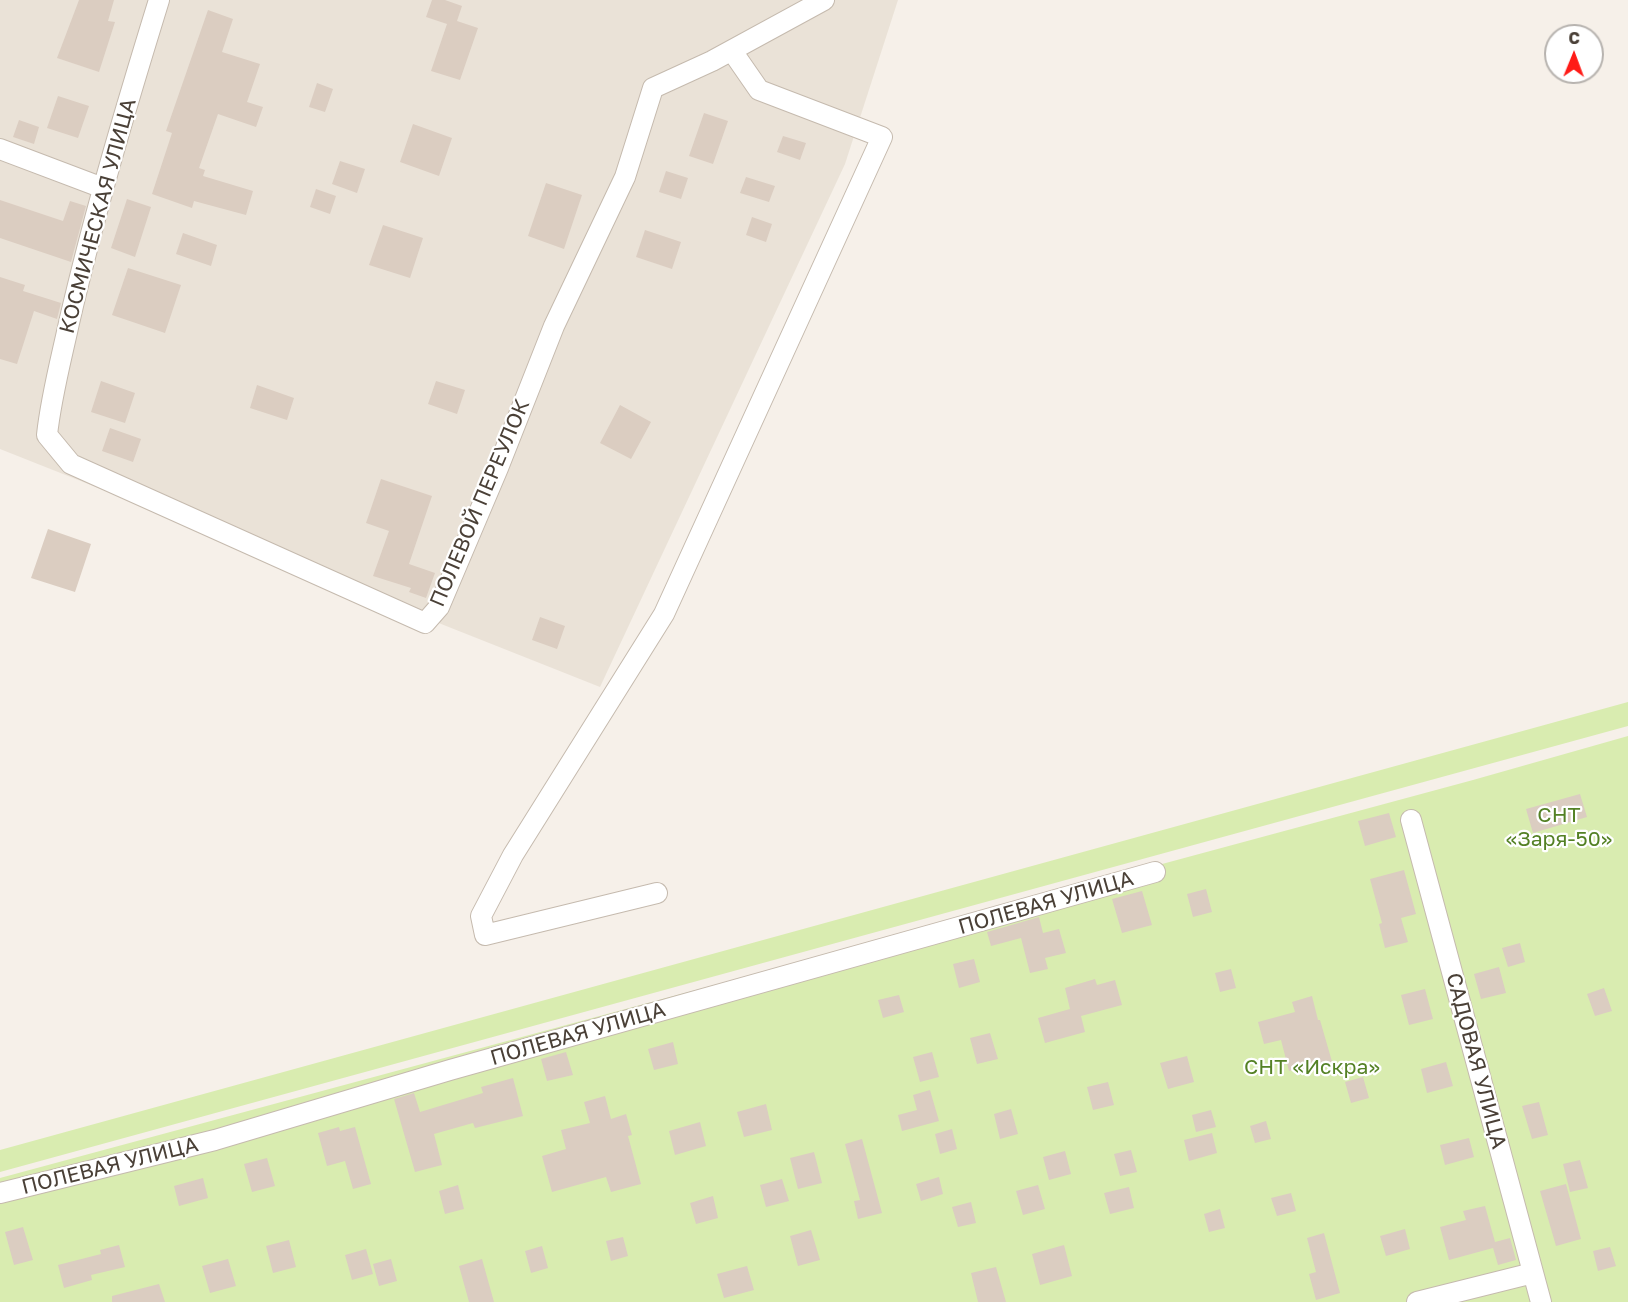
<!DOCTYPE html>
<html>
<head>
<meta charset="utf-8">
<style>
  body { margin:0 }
  #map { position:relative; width:1628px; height:1302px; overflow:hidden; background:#f6f0e9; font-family:"Golos Text",sans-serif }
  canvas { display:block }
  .north { position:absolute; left:1544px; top:24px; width:60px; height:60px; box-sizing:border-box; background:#fff; border:2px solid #b7b3af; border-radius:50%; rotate:1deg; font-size:16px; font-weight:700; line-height:24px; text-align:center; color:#4a4037 }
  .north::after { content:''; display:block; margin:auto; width:21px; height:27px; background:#ff1b17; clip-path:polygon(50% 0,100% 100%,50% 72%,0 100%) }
</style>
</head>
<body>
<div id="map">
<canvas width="1628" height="1302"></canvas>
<div class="north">С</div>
</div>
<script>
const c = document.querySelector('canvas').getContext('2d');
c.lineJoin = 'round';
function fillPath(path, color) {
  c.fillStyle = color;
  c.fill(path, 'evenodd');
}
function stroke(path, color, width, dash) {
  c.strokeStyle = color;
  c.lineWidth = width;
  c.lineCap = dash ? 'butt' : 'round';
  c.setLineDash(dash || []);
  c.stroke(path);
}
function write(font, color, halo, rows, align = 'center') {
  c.font = font + ' "Golos Text",sans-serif';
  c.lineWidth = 4.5;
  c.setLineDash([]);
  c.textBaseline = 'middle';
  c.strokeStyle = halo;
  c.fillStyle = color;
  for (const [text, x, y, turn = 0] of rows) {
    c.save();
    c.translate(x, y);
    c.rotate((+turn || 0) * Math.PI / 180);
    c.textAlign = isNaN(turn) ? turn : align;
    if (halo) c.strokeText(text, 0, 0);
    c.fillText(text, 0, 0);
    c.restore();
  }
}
const residential = new Path2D(`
  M0,0H898L845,164L600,687L0,449Z`);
const green = new Path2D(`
  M1628,702V726L0,1172V1150Z
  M1628,736V1302H0V1178L1473,780Z`);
const building = new Path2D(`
  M79,0H114L108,21L115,22L99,72L57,58Z
  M432,0H445L462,6L457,21L478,28L460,80L431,71L447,24L426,17Z
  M208,10L233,19L222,52L260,64L247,102L263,107L256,127L218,114L199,168L205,170L203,176L253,191L246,215L194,201L192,208L152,194L172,133L166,131Z
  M317,83L333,89L325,112L309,107Z
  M58,96L89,106L78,138L47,128Z
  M704,113L728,121L713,164L689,156Z
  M19,120L39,127L34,144L13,137Z
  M413,124L452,138L439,176L400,162Z
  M783,136L806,143L800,160L777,152Z
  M340,161L365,169L357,193L332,184Z
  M666,171L688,178L681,199L659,192Z
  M746,177L775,186L769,202L740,193Z
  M546,183L582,195L564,249L528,236Z
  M316,189L336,196L330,214L310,207Z
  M127,199L151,207L135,257L111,248Z
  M0,200L63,221L70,201L86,206L71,262L0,238Z
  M752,217L772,224L766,242L746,235Z
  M383,225L423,238L410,278L369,265Z
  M645,230L681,242L672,269L636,257Z
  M183,233L217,245L211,266L176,254Z
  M128,268L181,285L165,333L112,315Z
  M0,277L25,285L23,291L61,303L57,319L34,311L17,364L0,359Z
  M101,381L135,393L125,423L91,412Z
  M436,381L465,390L457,414L428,404Z
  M257,385L294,398L287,420L250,408Z
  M620,405L651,422L631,459L600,443Z
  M110,428L141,439L133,462L102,451Z
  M381,479L432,496L409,564L435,573L426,598L409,592L411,588L373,576L389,531L366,523Z
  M48,529L91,544L75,592L31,578Z
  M540,617L565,626L557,649L532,640Z
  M1580,794L1587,817L1533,833L1526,809Z
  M1389,813L1396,837L1365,846L1358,821Z
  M1404,870L1416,914L1401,918L1408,942L1385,948L1379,924L1382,923L1370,879Z
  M1206,889L1212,912L1193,917L1187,894Z
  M1142,891L1152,925L1122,933L1112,899Z
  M1039,917L1043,933L1059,929L1066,953L1045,958L1048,969L1030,973L1021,938L991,946L987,932Z
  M1520,943L1525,962L1508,967L1502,948Z
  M974,959L980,982L959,988L953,964Z
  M1499,967L1506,993L1481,999L1474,974Z
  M1231,969L1236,988L1220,992L1215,973Z
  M1095,979L1097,985L1115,980L1122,1005L1081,1016L1085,1032L1045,1043L1038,1018L1070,1009L1065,988Z
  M1604,988L1612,1011L1595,1016L1587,994Z
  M1425,989L1433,1019L1409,1025L1401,995Z
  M899,995L904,1012L883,1018L878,1000Z
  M1312,996L1318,1020H1320L1333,1065L1313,1071L1311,1065L1289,1071L1281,1040L1264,1044L1258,1022L1295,1012L1292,1002Z
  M990,1033L998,1059L977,1064L970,1038Z
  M673,1042L678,1064L654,1070L648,1049Z
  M566,1052L573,1075L547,1081L541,1059Z
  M932,1052L939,1077L920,1082L913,1057Z
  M1187,1056L1194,1082L1168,1089L1160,1063Z
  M1446,1062L1453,1086L1427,1093L1421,1069Z
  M1363,1077L1369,1098L1351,1103L1345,1082Z
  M513,1078L523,1116L475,1128L473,1123L434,1134L442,1165L415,1172L394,1099L414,1093L420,1112L483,1093L481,1087Z
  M1108,1082L1114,1105L1093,1110L1087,1087Z
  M930,1090L939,1121L902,1131L898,1115L917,1110L913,1095Z
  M605,1096L611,1119L626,1114L632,1135L628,1136L641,1184L611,1192L606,1177L552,1192L542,1156L566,1149L561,1130L590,1123L584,1102Z
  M1539,1102L1548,1135L1532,1139L1522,1106Z
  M766,1104L772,1130L744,1137L737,1112Z
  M1011,1109L1018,1134L1000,1139L994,1114Z
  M1211,1110L1216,1127L1196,1132L1192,1115Z
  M1266,1121L1271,1139L1255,1143L1250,1126Z
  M700,1122L706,1146L675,1155L669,1131Z
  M339,1127L340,1131L355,1127L371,1184L353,1189L345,1161L327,1166L318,1133Z
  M952,1129L957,1149L940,1154L935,1134Z
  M1212,1133L1217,1153L1189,1161L1184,1140Z
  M1469,1138L1474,1157L1445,1165L1440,1145Z
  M862,1139L882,1213L858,1219L854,1201L860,1200L845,1144Z
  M1131,1150L1137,1172L1120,1176L1114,1154Z
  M1065,1151L1071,1174L1049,1180L1043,1157Z
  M814,1152L822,1183L798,1189L790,1158Z
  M267,1158L275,1186L252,1192L244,1164Z
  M1580,1160L1588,1188L1570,1192L1563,1164Z
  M939,1177L943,1194L921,1201L916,1184Z
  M203,1178L208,1198L179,1206L174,1186Z
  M782,1179L789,1201L766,1207L760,1185Z
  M1566,1184L1581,1239L1556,1246L1540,1191Z
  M458,1185L464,1209L445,1214L439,1191Z
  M1038,1185L1045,1209L1023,1215L1016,1191Z
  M1129,1187L1134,1208L1110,1214L1104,1193Z
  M1291,1193L1296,1211L1277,1216L1271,1198Z
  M713,1196L718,1218L696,1224L690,1203Z
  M971,1202L976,1223L958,1227L952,1207Z
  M1485,1206L1495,1242L1510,1238L1516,1260L1498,1265L1493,1248L1449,1260L1440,1227L1466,1220L1463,1211Z
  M1220,1209L1225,1228L1209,1232L1204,1214Z
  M23,1227L33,1260L14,1265L5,1232Z
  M1405,1229L1410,1249L1386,1256L1380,1236Z
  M811,1230L820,1260L798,1266L790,1236Z
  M1324,1233L1340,1293L1316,1300L1309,1274L1316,1272L1307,1238Z
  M623,1237L628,1256L611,1261L606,1241Z
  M289,1240L296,1267L273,1273L266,1246Z
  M119,1245L125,1267L91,1275L92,1280L64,1288L58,1265L101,1254L100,1250Z
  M1064,1245L1072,1276L1040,1285L1032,1254Z
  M542,1246L548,1268L531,1273L525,1251Z
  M1610,1247L1616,1266L1598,1271L1593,1251Z
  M366,1249L373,1274L352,1280L345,1255Z
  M228,1259L236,1286L210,1293L202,1266Z
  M391,1259L397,1281L379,1286L373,1264Z
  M482,1259L494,1302H469L459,1266Z
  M747,1266L754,1290L724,1298L717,1274Z
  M996,1267L1006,1302H978L971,1273Z
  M159,1284L165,1302H112V1296Z`);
const street = new Path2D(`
  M159,0C126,107 94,214 69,323C61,360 51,397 47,435L71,464L425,623L439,607L498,468L554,326L625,177L653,88L712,61L824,0
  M0,149L103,188
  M1411,820L1541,1302
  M657,893L485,935L481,916L513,855L664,614L882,137L759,90L732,51
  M0,1193L215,1140L450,1070L1155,872
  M1417,1302L1533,1273`);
const streetNames = [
  ["КОСМИЧЕСКАЯ УЛИЦА",98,216,-75],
  ["ПОЛЕВОЙ ПЕРЕУЛОК",480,503,-67],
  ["ПОЛЕВАЯ УЛИЦА",1046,903,-16],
  ["ПОЛЕВАЯ УЛИЦА",578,1034,-16],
  ["САДОВАЯ УЛИЦА",1476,1061,75],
  ["ПОЛЕВАЯ УЛИЦА",110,1166,-14]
];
const parkNames = [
  ["СНТ",1559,815],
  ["«Заря-50»",1559,839],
  ["СНТ «Искра»",1312,1067]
];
fillPath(residential, '#eae2d7');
fillPath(green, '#d9ecb0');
fillPath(building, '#dbcdc1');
stroke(street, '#c5baae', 22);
stroke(street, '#fff', 20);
write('21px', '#4a4037', '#fff', streetNames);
write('21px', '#548125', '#fff', parkNames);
</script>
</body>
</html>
